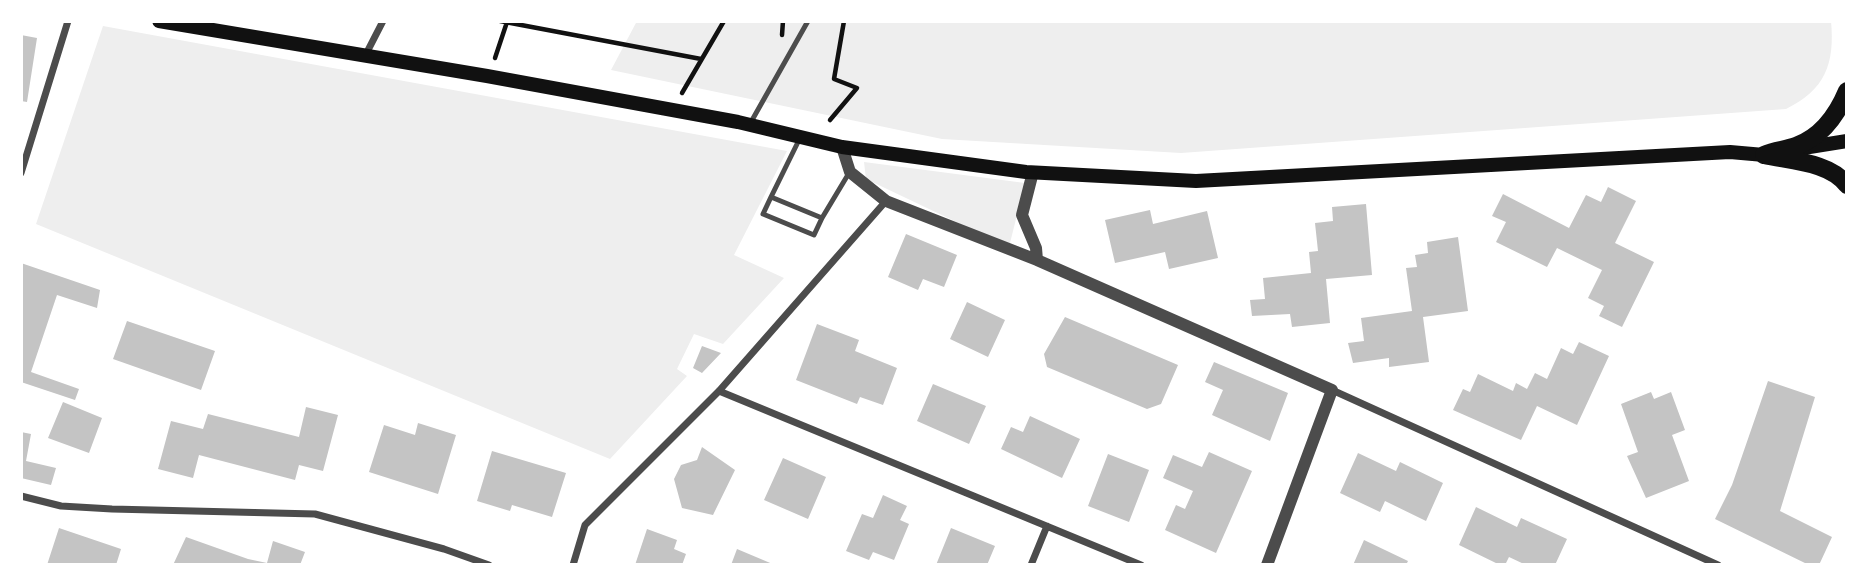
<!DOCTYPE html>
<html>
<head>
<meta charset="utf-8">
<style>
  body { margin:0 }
  #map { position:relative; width:1868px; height:586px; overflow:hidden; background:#fff; font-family:"Public Sans",sans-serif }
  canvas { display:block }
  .frame { position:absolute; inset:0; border:23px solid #fff; pointer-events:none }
</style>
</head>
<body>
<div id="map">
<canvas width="1868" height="586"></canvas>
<div class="frame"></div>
</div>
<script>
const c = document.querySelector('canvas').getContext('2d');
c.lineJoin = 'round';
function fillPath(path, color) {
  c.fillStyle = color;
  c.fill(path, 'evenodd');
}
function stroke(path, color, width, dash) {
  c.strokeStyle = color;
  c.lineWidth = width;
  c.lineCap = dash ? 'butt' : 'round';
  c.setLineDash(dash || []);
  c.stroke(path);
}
const green = new Path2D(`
  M637,21H1831C1835,64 1825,90 1786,109L1181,153L942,139L611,70Z
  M103,26L787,151L734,255L784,278L723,344L694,334L677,369L687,376L610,459L36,224Z
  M864,162L1025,183L1009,247L866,179Z`);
const building = new Path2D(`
  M21,35L37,38L27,102L21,101Z
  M1608,187L1636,201L1615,243L1654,262L1622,327L1599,316L1604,306L1588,298L1602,270L1557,248L1547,267L1496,242L1506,222L1492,216L1503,194L1569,228L1586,195L1601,202Z
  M1366,204L1372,275L1326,279L1330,323L1292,327L1290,314L1252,316L1250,300L1265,299L1263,278L1311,273L1309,252L1318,251L1315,223L1333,221L1332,207Z
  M1150,210L1153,224L1207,211L1218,258L1169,269L1165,252L1115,263L1105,220Z
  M906,234L957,255L944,287L923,279L918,290L888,277Z
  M1458,237L1468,311L1423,317L1429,362L1389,367V358L1353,363L1348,343L1364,341L1361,318L1412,311L1406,268L1417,267L1415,255L1428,253L1427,242Z
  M21,263L100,290L97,308L57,295L31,372L79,389L75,400L21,382Z
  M967,302L1005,320L988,357L950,339Z
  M1065,317L1178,365L1161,404L1147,409L1047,367L1044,354Z
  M127,321L215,351L201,390L113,359Z
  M817,324L859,340L855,351L897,368L883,405L860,397L857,404L796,380Z
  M1579,342L1609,356L1577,425L1537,406L1521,440L1453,410L1463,389L1470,392L1478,374L1513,391L1516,383L1527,389L1535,373L1547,379L1561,348L1573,354Z
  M702,346L721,353L702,373L693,368Z
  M1214,362L1288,393L1270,441L1212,415L1223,390L1205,382Z
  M1768,381L1815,397L1780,511L1832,537L1819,565H1809L1715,519L1732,485Z
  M933,384L986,406L969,444L917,421Z
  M1651,392L1654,399L1671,392L1685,430L1672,435L1689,481L1646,498L1627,456L1638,452L1621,404Z
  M63,402L102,418L89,453L48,438Z
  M306,407L338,415L323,471L299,465L295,480L199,455L193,478L158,469L171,421L203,429L208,414L299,437Z
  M1030,416L1080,439L1062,478L1001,449L1011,427L1023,432Z
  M418,423L456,435L438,494L369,472L384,425L415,435Z
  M21,432L31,434L26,461L56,468L51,485L21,478Z
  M702,447L735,470L713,515L682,508L674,479L681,465L697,460Z
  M492,451L566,473L552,517L512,505L510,511L477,501Z
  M1209,452L1252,471L1216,553L1165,530L1176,505L1185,509L1193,491L1163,478L1173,455L1202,467Z
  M1358,453L1396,471L1400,462L1443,483L1426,521L1385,501L1380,512L1340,493Z
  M1108,454L1149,470L1129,522L1088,506Z
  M783,458L826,477L808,519L764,500Z
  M883,495L907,506L900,520L909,524L894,560L873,552L869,560L846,551L862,514L873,518Z
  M1476,507L1517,527L1521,518L1567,539L1555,565H1526L1509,557L1505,565H1500L1459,545Z
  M59,528L121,549L116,565H47Z
  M951,528L995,546L987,565H936Z
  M647,529L677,540L674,549L686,554L682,565H635Z
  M186,537L248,559L267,563L273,541L305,552L300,565H173Z
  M1364,540L1408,561L1406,565H1353Z
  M737,549L775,565H731Z`);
const path = new Path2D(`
  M500,21L701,59
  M782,35L783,21
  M495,58L507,22
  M682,93L724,21
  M830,120L857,88L834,79L844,21`);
const service = new Path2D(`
  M751,122L808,21
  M799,140L771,197L822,218L849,173
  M771,197L763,214L814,235L822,218`);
const minor = new Path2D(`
  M365,56L383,21
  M21,173L68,21
  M1332,390L1718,565
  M719,391L1141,565
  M21,496L61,506L112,509L315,514L444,549L489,565
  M573,565L585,525L719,391L886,201
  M1031,565L1047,526`);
const tertiary = new Path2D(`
  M842,147L850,172L886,201L1037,260L1332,390L1267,565
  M1033,172L1022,215L1036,248L1037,260`);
const secondary = new Path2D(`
  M159,21L487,76L738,122L842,147L1026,172L1196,181L1730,152L1764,155L1774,153
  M1797,149L1847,141`);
const primary = new Path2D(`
  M1764,155C1775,150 1785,150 1796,146C1821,137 1837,115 1847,91
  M1764,155C1791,161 1830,162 1847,185`);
fillPath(green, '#eee');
fillPath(building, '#c4c4c4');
stroke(path, '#111', 4.5);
stroke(service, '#4c4c4c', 5);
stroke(minor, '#4c4c4c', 7);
stroke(tertiary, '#4c4c4c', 12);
stroke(secondary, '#111', 14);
stroke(primary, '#111', 18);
</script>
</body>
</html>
